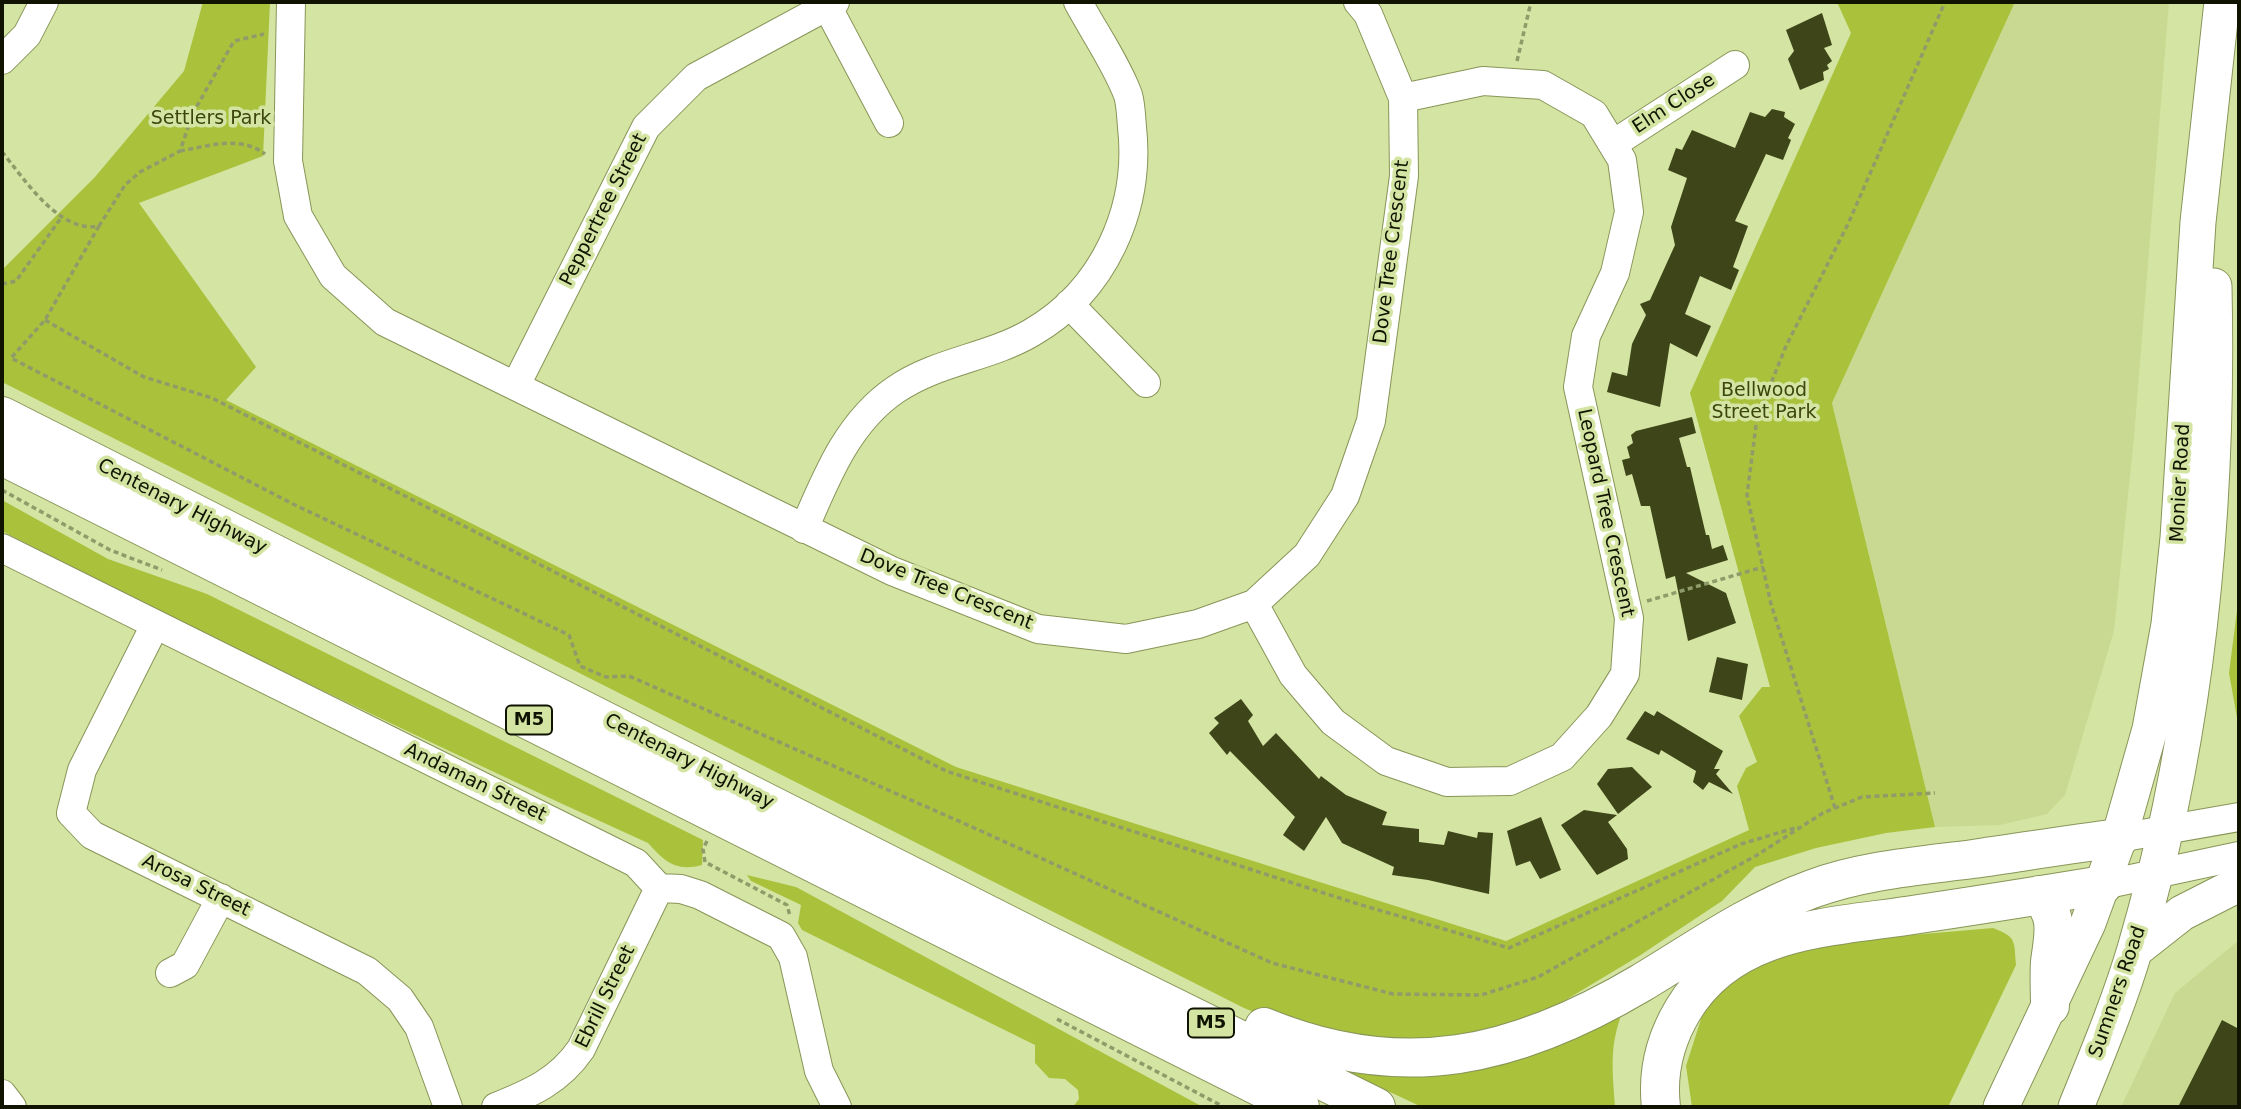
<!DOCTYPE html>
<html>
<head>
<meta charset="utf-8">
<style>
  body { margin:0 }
  #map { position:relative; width:2241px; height:1109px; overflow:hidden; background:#d4e4a3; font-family:"DejaVu Sans",sans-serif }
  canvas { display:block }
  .frame { position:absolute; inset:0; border:4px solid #0f1300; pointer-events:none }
</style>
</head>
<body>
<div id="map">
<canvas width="2241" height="1109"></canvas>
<div class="frame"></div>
</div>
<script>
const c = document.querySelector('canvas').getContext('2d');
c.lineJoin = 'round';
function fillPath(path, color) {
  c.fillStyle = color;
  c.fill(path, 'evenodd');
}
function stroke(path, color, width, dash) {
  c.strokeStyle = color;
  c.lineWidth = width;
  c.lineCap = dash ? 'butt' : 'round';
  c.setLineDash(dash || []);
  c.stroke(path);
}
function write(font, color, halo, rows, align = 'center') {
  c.font = font + ' "DejaVu Sans",sans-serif';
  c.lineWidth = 7;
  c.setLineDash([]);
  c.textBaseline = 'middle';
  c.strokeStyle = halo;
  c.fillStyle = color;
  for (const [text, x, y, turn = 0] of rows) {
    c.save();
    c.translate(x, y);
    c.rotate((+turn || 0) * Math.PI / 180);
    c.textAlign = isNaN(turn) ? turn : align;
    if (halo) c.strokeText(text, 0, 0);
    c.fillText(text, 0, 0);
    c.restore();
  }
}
const built = new Path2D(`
  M2015,2H2169L2134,437L2114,631L2065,795L2047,814L2000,825L1935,827L1832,403Z
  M2239,940V1107H2121L2175,993Z`);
const green = new Path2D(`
  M203,2H270L263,156L139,203L256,367L226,400L956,767L1506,941L1749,830L1737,786L1746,768L1757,762L1739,716L1762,687H1770L1690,393L1851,33L1837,2H2015L1832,403L1935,827L1886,833L1816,848L1755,867L1722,901L1639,956L1554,1007L1461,1044L1311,1035L1244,1008L2,382V270L95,177L184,71Z
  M2,500L108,559L207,594L703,840L702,865C676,872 665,862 648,843C430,744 215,640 2,531Z
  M2239,595V729L2229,673Z
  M747,875L796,887L1203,1107H1073L1079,1099L1078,1090L1065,1079L1049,1078L1035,1063V1045L802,930L798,923L801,905L751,881Z
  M1993,928C2017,937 2014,941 2016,965L1948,1107H1692L1686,1066L1709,994L1785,953L1854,940Z
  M1626,1002C1609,1044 1612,1063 1615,1107H1422L1315,1057L1415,1070Z`);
const building = new Path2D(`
  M1822,13L1832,45L1824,48L1832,61L1827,65L1829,69L1823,72L1824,80L1800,90L1788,59L1794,51L1786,30Z
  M1772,109L1785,112L1784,117L1795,124L1788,138L1791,140L1783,160L1766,154L1735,221L1748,226L1733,267L1739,270L1731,290L1700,276L1685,314L1711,326L1697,357L1670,343L1660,407L1607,392L1612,372L1627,376L1632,344L1646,315L1640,304L1650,300L1675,245L1671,227L1687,178L1668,170L1676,148L1682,150L1692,130L1735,148L1750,112L1765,117Z
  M1692,417L1696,433L1679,438L1687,467H1690L1706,535H1709L1712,549L1723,545L1728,560L1686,573L1726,593L1736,623L1688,641L1675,576L1666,579L1650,506H1641L1632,474L1626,476L1622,460L1630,458L1627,447L1633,443L1631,435L1636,431Z
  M1717,657L1748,664L1742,700L1709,692Z
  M1241,699L1253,715L1248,721L1263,746L1276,733L1319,779L1321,776L1346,795L1387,812L1382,825L1419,829V842L1444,845L1448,831L1477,838L1478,832L1493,833L1489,894L1428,880L1392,875L1394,867L1342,843L1326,817L1304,851L1283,835L1295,817L1230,751L1227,755L1209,733L1219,723L1214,718Z
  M1645,711L1654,716L1657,711L1723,751L1714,769H1720L1716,774L1733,794L1709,782L1703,790L1693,782L1696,771L1661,750L1659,755L1626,739Z
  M1632,767L1652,787L1618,814L1597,784L1608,769Z
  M1584,810L1617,815L1608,822L1627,849L1628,859L1597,875L1561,825Z
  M1541,817L1561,870L1540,879L1530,861L1516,866L1507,831Z
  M2222,1020L2239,1029V1107H2178Z`);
const path = new Path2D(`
  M1517,61L1531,2
  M180,151C209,146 240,135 265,154
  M2,152C24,178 59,234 99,226L125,185L140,172L180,151L193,113L234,41L264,34
  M99,226L45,320L11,358L293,504L569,635L580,666L606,677L629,676L970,826L1272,963L1393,994L1481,995L1538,977L1757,855L1823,813L1862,797L1935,793
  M2,284L16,281L61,218
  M45,320L144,377L212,398L946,771L1358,904L1509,948L1741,844L1798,827
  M2,490L110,550L162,570
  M1647,601L1763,567
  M1835,808L1771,604L1747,495L1757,418L1786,346L1848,224L1945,2
  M707,841L703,849L705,862L787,905L790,916
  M1057,1019L1224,1107`);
const minor = new Path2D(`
  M291,2L288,161L298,216L333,276L385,322L892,571L1038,629L1126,639L1198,624L1254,604L1307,555L1345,496L1371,421L1404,176L1403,98L1368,14L1358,2
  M827,6L889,123
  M2,60L27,35L44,2
  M1613,144L1735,65
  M1069,304L1146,383
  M516,385L646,127L696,77L835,2
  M804,529C826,478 847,423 895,390C937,361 988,358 1031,333C1104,291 1141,209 1132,127C1131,117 1131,105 1128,95C1116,63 1094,32 1078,2
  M2,548L636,863L659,888L681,889L700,895L781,936L793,957L819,1071L837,1107
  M1254,604L1293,675L1333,722L1386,761L1447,782L1510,781L1562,757L1599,716L1625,674L1629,618L1578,387L1586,336L1615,273L1629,212L1622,160L1594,114L1543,85L1483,81L1403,98
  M155,625L82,770L71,813L92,835L367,971L400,999L419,1027L448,1107
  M2119,838L2239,817
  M2103,885L2239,856
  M170,973L185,965L221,898
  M2,1094L12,1107
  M496,1107C531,1093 559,1081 581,1049L659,888`);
const major = new Path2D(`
  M2135,950L2182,913L2239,884
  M2001,1107L2088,923L2119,838L2150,729L2169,624L2178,538L2198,222L2222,2
  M2076,1107C2097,1055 2119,1003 2135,949C2198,734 2219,509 2214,286`);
const highway = new Path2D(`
  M2,416L1044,943L1376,1107
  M2,456L1300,1107
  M2039,895C2060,916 2053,937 2050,962C2049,977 2050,992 2050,1006
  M1264,1027C1403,1084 1516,1057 1641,983C1696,950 1751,911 1812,889C1864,870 1919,866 1973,859C2022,852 2071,844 2119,838
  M1661,1107C1657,1073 1665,1040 1683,1010C1733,926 1833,928 1919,914C1980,905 2042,895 2103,885`);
const shields = [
  [529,720,46],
  [1211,1023,46]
];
const shieldNames = [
  ["M5",529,720],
  ["M5",1211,1023]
];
const streetNames = [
  ["Elm Close",1674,104,-33],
  ["Peppertree Street",604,210,-63],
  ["Dove Tree Crescent",1392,252,-83],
  ["Monier Road",2181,483,-87],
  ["Centenary Highway",182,507,27],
  ["Leopard Tree Crescent",1605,513,78],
  ["Dove Tree Crescent",946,590,22],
  ["Centenary Highway",689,762,27],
  ["Andaman Street",475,783,26],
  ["Arosa Street",196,886,26],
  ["Sumners Road",2118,992,-71],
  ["Ebrill Street",606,997,-64]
];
const parkNames = [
  ["Settlers Park",211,119],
  ["Bellwood",1764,391],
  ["Street Park",1764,413]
];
fillPath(built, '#c9d991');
fillPath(green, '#a9c13b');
fillPath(building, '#3d4519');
stroke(minor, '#889558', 30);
stroke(major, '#889558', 37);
stroke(highway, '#889558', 40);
stroke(path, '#909b6a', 3.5, [5, 3.5]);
stroke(minor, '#fff', 28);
stroke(major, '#fff', 35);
stroke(highway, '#fff', 38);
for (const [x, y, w] of shields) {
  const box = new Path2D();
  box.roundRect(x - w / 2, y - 14.5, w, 29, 5);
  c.fillStyle = '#d4e4a3';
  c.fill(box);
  stroke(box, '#0f1300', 2);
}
write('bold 18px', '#0f1300', null, shieldNames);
write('19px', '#0f1300', '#d4e4a3', streetNames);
write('19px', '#3c460d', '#d4e4a3', parkNames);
</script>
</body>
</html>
